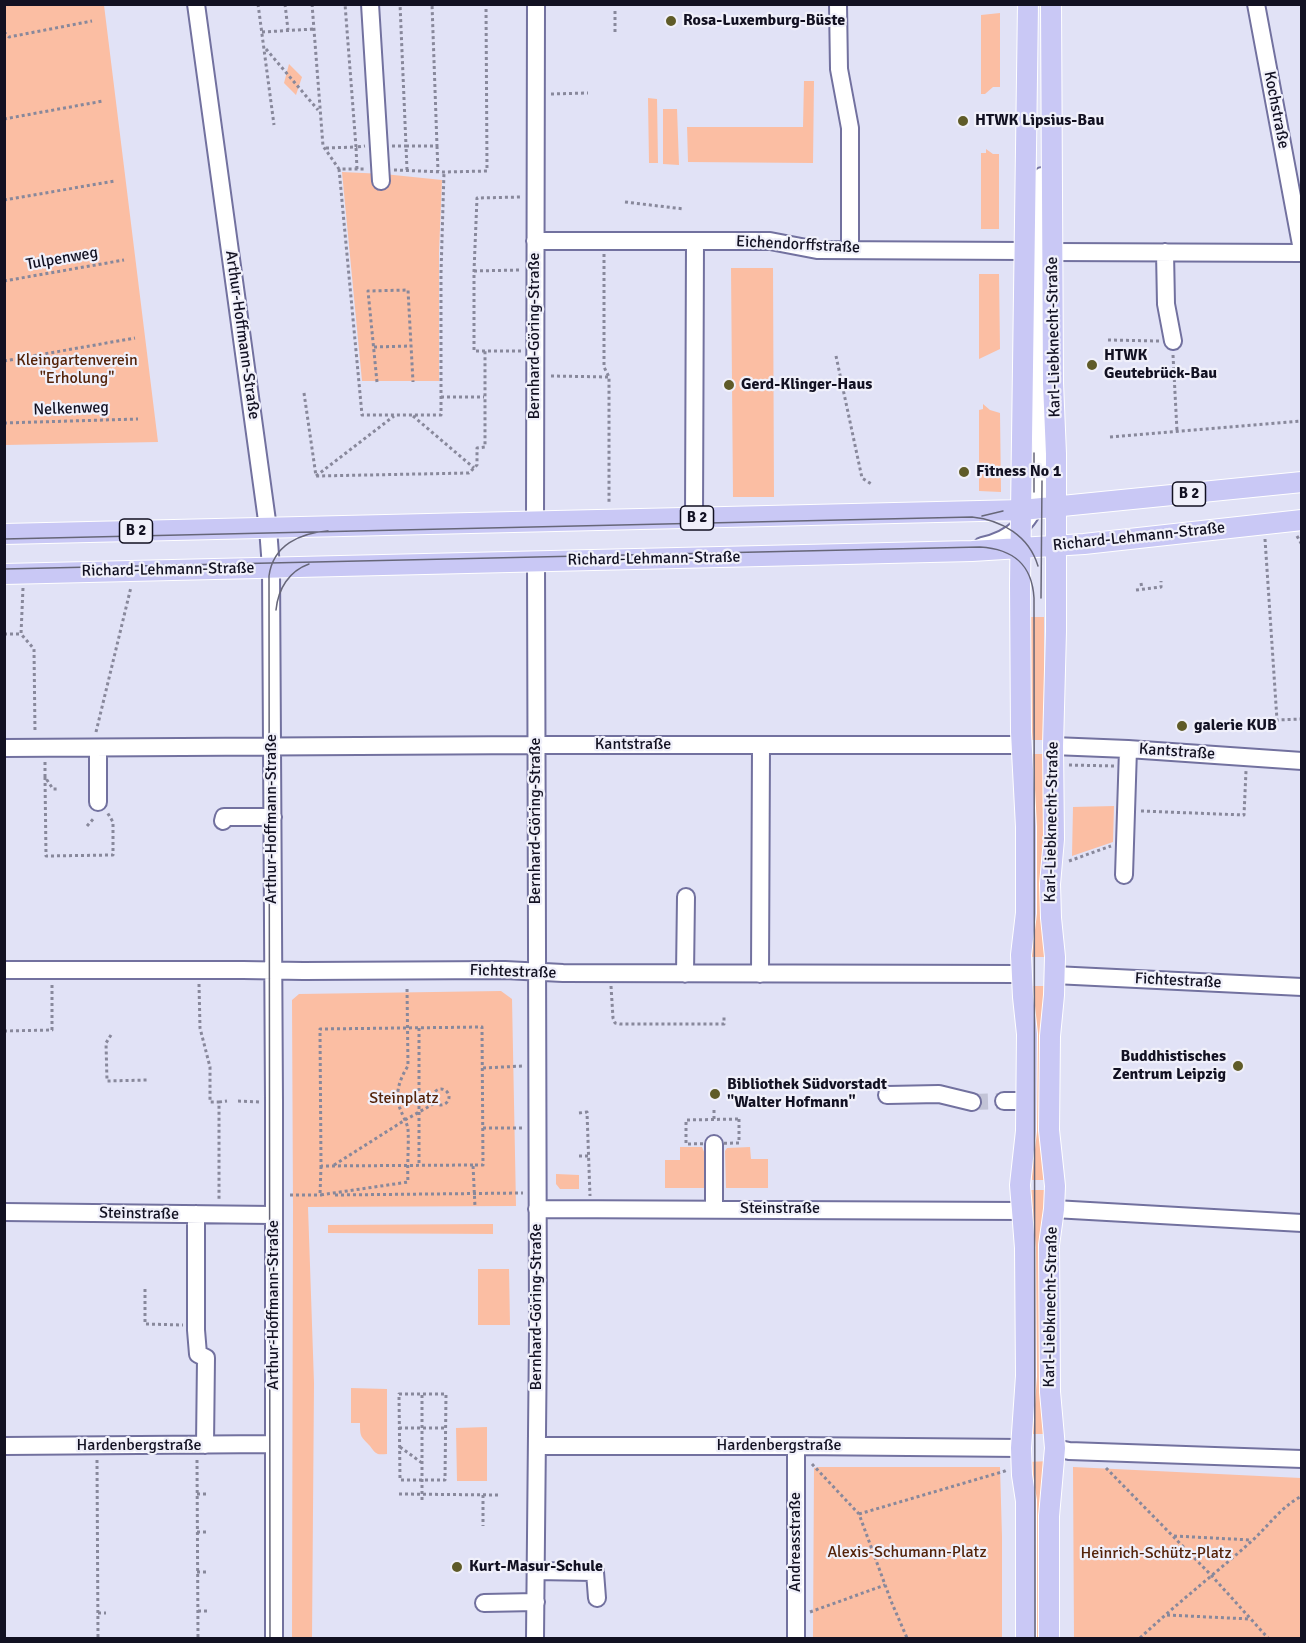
<!DOCTYPE html>
<html>
<head>
<meta charset="utf-8">
<style>
  body { margin:0 }
  #map { position:relative; width:1306px; height:1643px; overflow:hidden; background:#e1e2f6; font-family:Signika,sans-serif }
  canvas { display:block }
  .frame { position:absolute; inset:0; border:6px solid #121122; pointer-events:none }
</style>
</head>
<body>
<div id="map">
<canvas width="1306" height="1643"></canvas>
<div class="frame"></div>
</div>
<script>
const c = document.querySelector('canvas').getContext('2d');
c.lineJoin = 'round';
function fillPath(path, color) {
  c.fillStyle = color;
  c.fill(path, 'evenodd');
}
function stroke(path, color, width, dash) {
  c.strokeStyle = color;
  c.lineWidth = width;
  c.lineCap = dash ? 'butt' : 'round';
  c.setLineDash(dash || []);
  c.stroke(path);
}
function write(font, color, halo, rows, align = 'center') {
  c.font = font + ' Signika,sans-serif';
  c.lineWidth = 4.5;
  c.setLineDash([]);
  c.textBaseline = 'middle';
  c.strokeStyle = halo;
  c.fillStyle = color;
  for (const [text, x, y, turn = 0] of rows) {
    c.save();
    c.translate(x, y);
    c.rotate((+turn || 0) * Math.PI / 180);
    c.textAlign = isNaN(turn) ? turn : align;
    if (halo) c.strokeText(text, 0, 0);
    c.fillText(text, 0, 0);
    c.restore();
  }
}
const green = new Path2D(`
  M4,5H104L158,442L5,445Z
  M1000,13V87H993L985,94H981V15Z
  M289,64L302,77L296,95L284,83Z
  M804,81H814L813,163L688,162L687,127H803Z
  M648,98L657,99L658,163H649Z
  M663,109H677L679,165L663,164Z
  M986,149L993,154H999V229H981V153H986Z
  M342,172L384,174L442,180L439,252V381H362Z
  M731,268H773L774,497H733Z
  M979,274H999L1000,349L979,359Z
  M983,404L990,410L1000,413L1001,492L979,491V410L983,409Z
  M1031,617H1044V740H1031Z
  M1031,754H1044V842H1048L1051,957H1025Z
  M1114,806L1113,842L1072,856L1073,807Z
  M1025,986H1051L1045,1180H1032L1031,1080Z
  M501,991L512,999L516,1206L308,1207L314,1383L312,1638H292L293,1208L292,1000L299,994Z
  M680,1147H702L705,1154L706,1188H665V1160H680Z
  M750,1147L751,1159H768V1188H726L725,1151L727,1148Z
  M556,1174L579,1175V1189H560L556,1184Z
  M1031,1190H1045L1051,1434H1025L1030,1260Z
  M493,1224V1234L328,1233V1225Z
  M478,1269H509L510,1325H478Z
  M351,1388L387,1389V1454C376,1455 376,1454 370,1446C361,1436 360,1438 360,1423H351Z
  M487,1427V1481H457L456,1428Z
  M1052,1461L1045,1638H1031L1025,1462Z
  M819,1467H1000L1002,1537V1638H813L814,1468Z
  M1073,1467L1301,1478V1638H1074Z`);
const minorTunnel = new Path2D(`
  M972,1102L1004,1101`);
const path = new Path2D(`
  M258,4L274,125
  M285,4L288,30
  M312,4L323,146L339,169H366
  M4,32L9,37L92,21
  M262,32L314,29
  M615,32V8
  M266,49L318,110
  M551,94L588,93
  M4,119L103,101
  M984,120H1005
  M392,146H406L400,4
  M437,146L438,171
  M326,148L356,147L345,4
  M339,169L362,415H441V273L444,172
  M357,169L356,147L365,146
  M394,170L444,172L487,171L486,4
  M407,170L406,146H437L432,4
  M4,200L115,181
  M625,202L684,209
  M604,254V367L609,377V504
  M474,271L521,270
  M4,281L124,260
  M1108,340L1159,341
  M374,347L411,346
  M521,351H474V271L477,198L521,197
  M1173,355L1177,431
  M836,356L862,478L873,485
  M4,361L135,338
  M551,376L609,377
  M377,382L368,291L408,290L413,382
  M304,393L316,476L469,473L477,465V448L485,447V351
  M441,397H484
  M413,416L474,468
  M4,423L138,419
  M1110,437L1302,421
  M316,476L394,416
  M1297,536L1302,545
  M1265,539L1277,720L1302,719
  M1141,583L1142,589
  M23,588L21,634L34,649L35,732
  M1136,590L1161,587V581
  M4,634H21
  M96,732L131,587
  M45,762V777L53,789H57
  M1069,765L1114,766
  M45,777L46,856L113,855V822L107,812
  M1141,811L1244,815L1246,771
  M87,826L95,817
  M1069,861L1111,846
  M199,984L200,1028L210,1067V1102H219V1201
  M611,986L613,1018L615,1023L620,1024H724V1016
  M419,1028V1166
  M4,1031L52,1030V984
  M111,1035L106,1043L107,1081L148,1080
  M483,1068L523,1066
  M433 1097a8 8 0 1 1 16 0a8 8 0 1 1-16 0Z
  M238,1101L261,1102
  M219,1102L227,1101
  M579,1113L587,1112L590,1196
  M714,1119V1108
  M739,1119V1143L686,1144V1120Z
  M483,1128H523
  M579,1156H588
  M334,1165L405,1120L435,1103
  M473,1165L321,1166L320,1029L482,1027L483,1165H473L475,1207
  M321,1166L320,1195L408,1182C407,1164 409,1146 408,1129C407,1123 403,1116 401,1111C394,1095 399,1080 408,1066L407,986
  M290,1195H322
  M335,1195L523,1193
  M145,1289V1324L183,1325
  M399,1394H446L445,1480H400Z
  M422,1395V1501
  M399,1428H446
  M400,1447L422,1463
  M97,1460L98,1638
  M197,1460L198,1638
  M812,1464L859,1514L891,1601L907,1638
  M1106,1468L1211,1575L1268,1638
  M197,1494H209
  M399,1494L499,1495
  M483,1495V1526
  M859,1514L1005,1471L1007,1470
  M197,1532H209
  M1174,1536L1251,1540
  M197,1572H209
  M198,1611H209
  M810,1612L885,1585
  M98,1613H106
  M1167,1615L1250,1619
  M1140,1638C1176,1604 1216,1573 1253,1540C1269,1525 1282,1506 1302,1496`);
const minor = new Path2D(`
  M196,4L268,528L271,568L274,1102V1638
  M370,4L381,181
  M838,4L839,69L850,128V249
  M1256,4L1302,250
  M535,241H770L817,250L1025,251
  M1053,252L1302,253
  M1165,252L1166,304L1173,341
  M694,518L695,241
  M535,522L536,4
  M982,546C1012,540 1034,520 1040,490L1042,176
  M1053,746L1128,749L1302,761
  M4,748L536,745H1021
  M98,802V749
  M223,821L224,817H273
  M1124,875L1128,749
  M4,970H243L303,971L505,970L563,973L1021,974
  M685,974L686,897
  M760,974L761,746
  M1054,975L1302,987
  M887,1095L939,1094L972,1102
  M1004,1101H1026
  M714,1144V1209
  M537,1209L1023,1211
  M1054,1209L1302,1223
  M4,1212L273,1215
  M196,1214V1330L198,1354L206,1358L205,1445
  M4,1446L274,1444
  M537,1446H796L1021,1448
  M1055,1448L1069,1451L1302,1459
  M536,1571L595,1572L597,1598
  M484,1603L536,1602
  M535,1638L538,1331L536,562
  M796,1638V1446`);
const major = new Path2D(`
  M4,534L1022,510L1302,482
  M4,574L972,551L1084,544L1302,520
  M1026,1638V1501L1022,1475L1021,1448L1026,1376L1025,1248L1020,1185L1026,1131L1027,1034L1023,997L1021,955L1026,913V827L1021,732L1020,584L1028,4
  M1049,1638V1516L1055,1448L1050,1392L1049,1245L1054,1209L1055,1186L1049,1130L1050,1036L1054,995L1055,957L1051,918L1050,884L1054,839L1053,746L1056,631V454L1053,383L1051,4`);
const tram = new Path2D(`
  M1034,492V453
  M982,516L1003,511
  M4,539L972,517C1002,520 1029,536 1038,566
  M4,569L980,547C1013,549 1032,564 1034,598L1035,1638
  M1041,598L1042,481
  M276,610C278,589 289,571 309,564
  M270,1638L269,576C273,545 300,533 328,531`);
const markers = [
  [671,21,6,"#5f5b28"],
  [963,121,6,"#5f5b28"],
  [1092,365,6,"#5f5b28"],
  [729,385,6,"#5f5b28"],
  [964,472,6,"#5f5b28"],
  [1182,726,6,"#5f5b28"],
  [1238,1066,6,"#5f5b28"],
  [715,1094,6,"#5f5b28"],
  [457,1567,6,"#5f5b28"]
];
const shields = [
  [1189,494,33],
  [697,518,33],
  [136,531,33]
];
const shieldNames = [
  ["B 2",1189,494],
  ["B 2",697,518],
  ["B 2",136,531]
];
const poiNames = [
  ["Rosa-Luxemburg-Büste",683,21],
  ["HTWK Lipsius-Bau",975,121],
  ["HTWK",1104,356],
  ["Geutebrück-Bau",1104,374],
  ["Gerd-Klinger-Haus",741,385],
  ["Fitness No 1",976,472],
  ["galerie KUB",1194,726],
  ["Buddhistisches",1226,1057,"right"],
  ["Zentrum Leipzig",1226,1075,"right"],
  ["Bibliothek Südvorstadt",727,1085],
  ["\"Walter Hofmann\"",727,1103],
  ["Kurt-Masur-Schule",469,1567]
];
const streetNames = [
  ["Kochstraße",1276,110,79],
  ["Eichendorffstraße",798,245,3],
  ["Tulpenweg",62,259,-10],
  ["Arthur-Hoffmann-Straße",242,335,82],
  ["Bernhard-Göring-Straße",535,336,-90],
  ["Karl-Liebknecht-Straße",1054,337,-91],
  ["Nelkenweg",71,409,-2],
  ["Richard-Lehmann-Straße",1139,537,-6],
  ["Richard-Lehmann-Straße",654,559,-1],
  ["Richard-Lehmann-Straße",168,570,-1],
  ["Kantstraße",633,745],
  ["Kantstraße",1177,752,4],
  ["Arthur-Hoffmann-Straße",272,819,-90],
  ["Bernhard-Göring-Straße",536,821,-90],
  ["Karl-Liebknecht-Straße",1052,822,-89],
  ["Fichtestraße",513,972,2],
  ["Fichtestraße",1178,981,3],
  ["Steinstraße",780,1209],
  ["Steinstraße",139,1214,1],
  ["Arthur-Hoffmann-Straße",274,1305,-90],
  ["Bernhard-Göring-Straße",537,1307,-90],
  ["Karl-Liebknecht-Straße",1051,1307,-89],
  ["Hardenbergstraße",139,1446],
  ["Hardenbergstraße",779,1446],
  ["Andreasstraße",796,1542,-90]
];
const parkNames = [
  ["Kleingartenverein",77,361],
  ["\"Erholung\"",77,379],
  ["Steinplatz",404,1099],
  ["Alexis-Schumann-Platz",907,1553],
  ["Heinrich-Schütz-Platz",1156,1554]
];
fillPath(green, '#fbbea3');
stroke(minorTunnel, '#c2c3d6', 16, [16, 8]);
stroke(minor, '#72719f', 20);
stroke(major, '#fff', 22);
stroke(path, '#88889b', 3, [3, 3]);
stroke(minor, '#fff', 16);
stroke(major, '#c9c8f5', 20);
stroke(tram, '#666678', 1.5);
for (const [x, y, r, color] of markers) {
  const dot = new Path2D();
  dot.arc(x, y, r, 0, 2 * Math.PI);
  c.fillStyle = color;
  c.fill(dot);
  stroke(dot, '#f0f0fa', 2);
}
for (const [x, y, w] of shields) {
  const box = new Path2D();
  box.roundRect(x - w / 2, y - 12, w, 24, 4.5);
  c.fillStyle = '#f0f0fa';
  c.fill(box);
  stroke(box, '#121122', 1.5);
}
write('bold 15px', '#121122', null, shieldNames);
write('bold 16px', '#121122', '#f0f0fa', poiNames, 'left');
write('16px', '#121122', '#f0f0fa', streetNames);
write('16px', '#542309', '#f0f0fa', parkNames);
</script>
</body>
</html>
